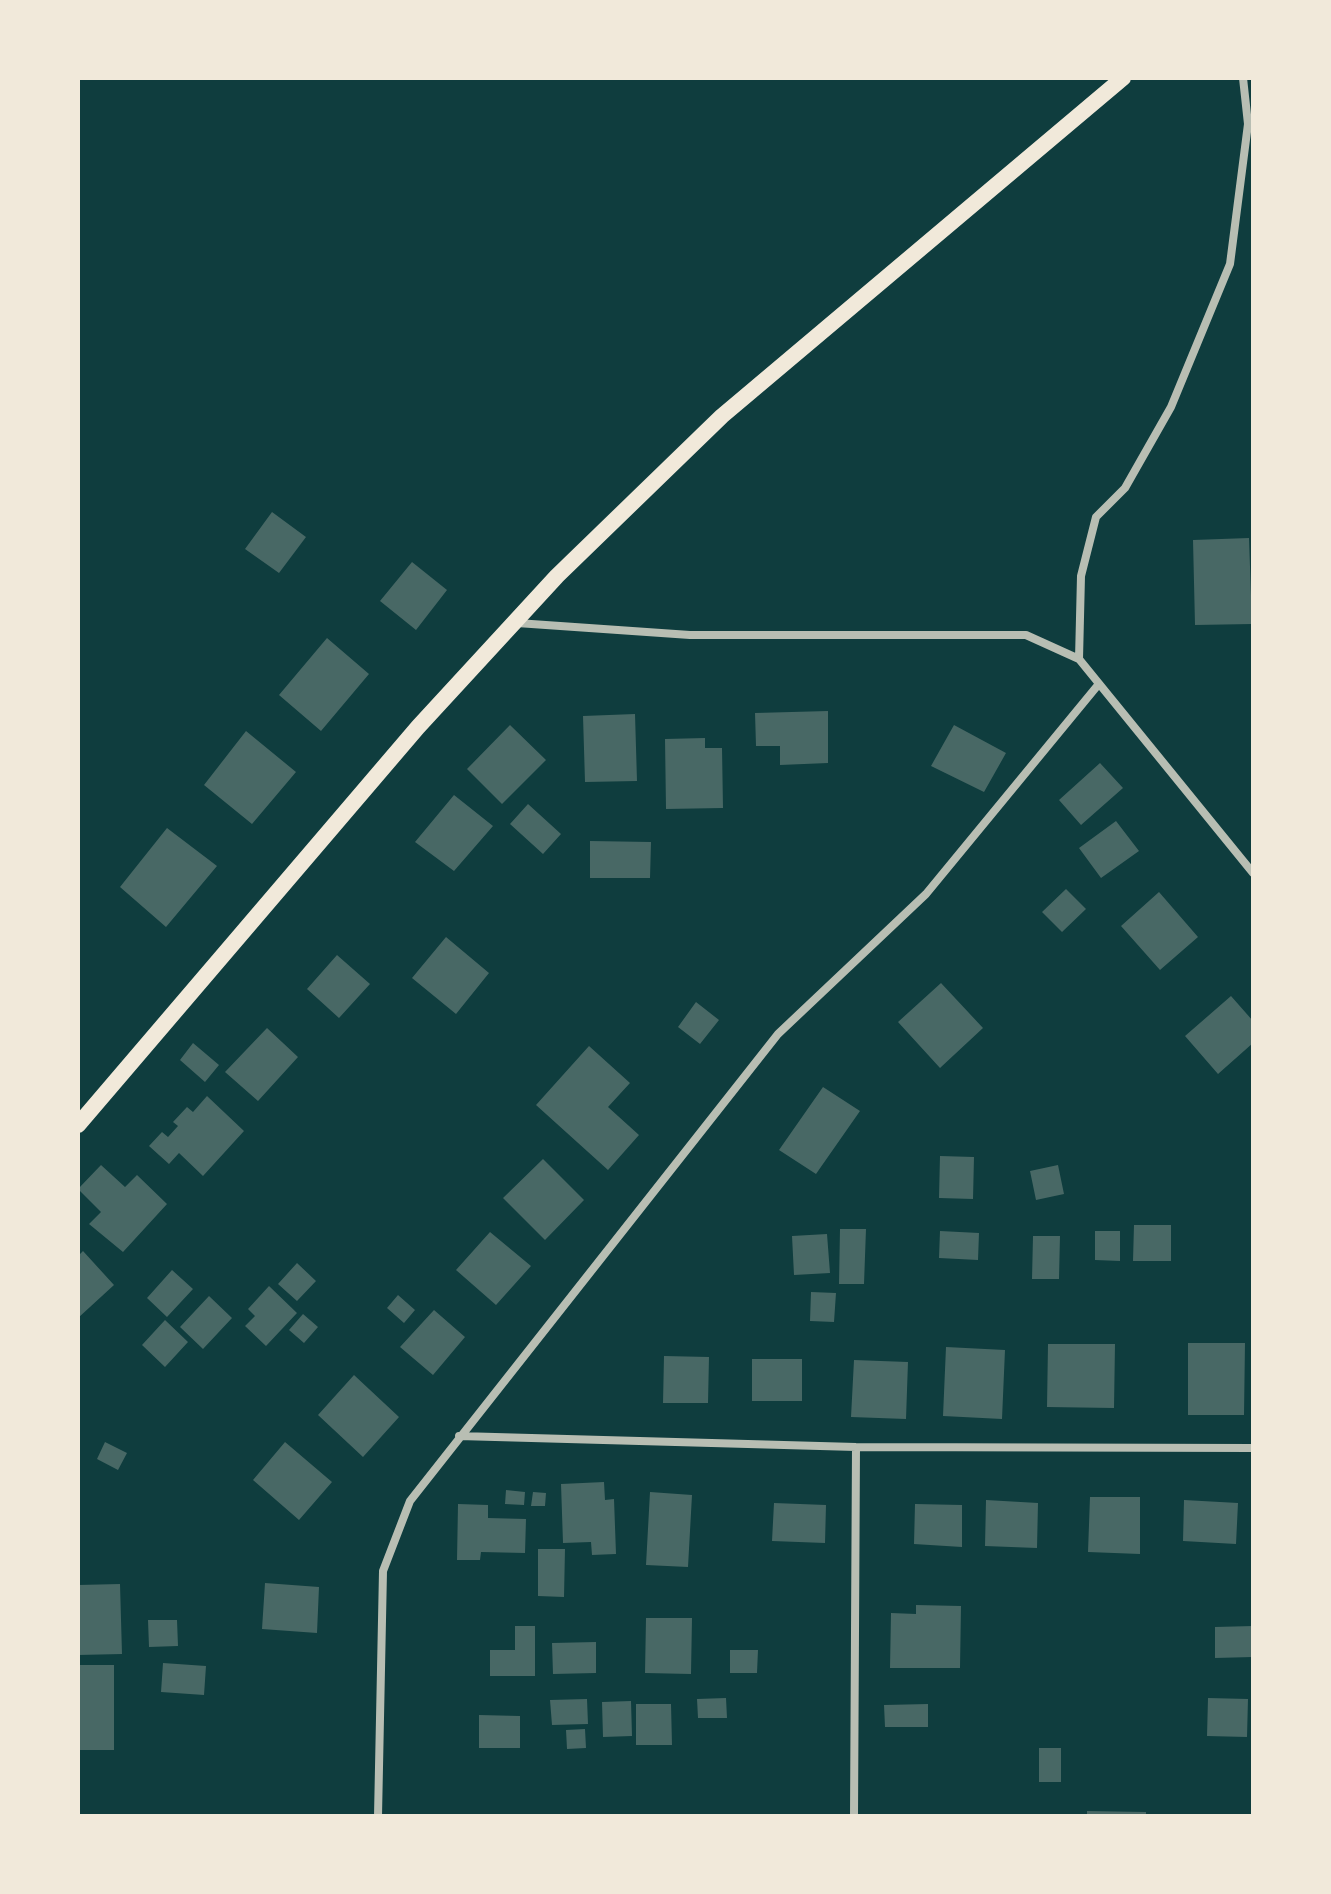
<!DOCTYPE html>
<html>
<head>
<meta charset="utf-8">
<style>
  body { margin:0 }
  #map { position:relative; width:1331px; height:1894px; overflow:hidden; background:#0f3d3e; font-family:"Nunito Sans",sans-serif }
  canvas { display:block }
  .frame { position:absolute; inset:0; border:80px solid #f1e9da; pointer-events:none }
</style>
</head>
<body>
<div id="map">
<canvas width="1331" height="1894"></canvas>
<div class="frame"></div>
</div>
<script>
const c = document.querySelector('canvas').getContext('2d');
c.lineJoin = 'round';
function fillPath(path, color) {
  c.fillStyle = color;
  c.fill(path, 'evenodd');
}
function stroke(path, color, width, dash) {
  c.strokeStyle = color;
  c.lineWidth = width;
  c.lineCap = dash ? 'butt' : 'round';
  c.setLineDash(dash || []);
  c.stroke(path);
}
const building = new Path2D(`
  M272,512L306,537L279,573L245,549Z
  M1249,538L1252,624L1195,625L1193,540Z
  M412,562L447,590L416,630L380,601Z
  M327,638L369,674L321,731L279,695Z
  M828,711V763L780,765V746H756L755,713Z
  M635,714L637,781L585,782L583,716Z
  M510,725L546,760L502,804L467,769Z
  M954,725L1006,753L984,792L931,766Z
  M246,731L296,772L252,824L204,785Z
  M705,738V748H722L723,808L666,809L665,739Z
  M1100,763L1123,788L1081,825L1059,800Z
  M454,795L493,826L454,871L415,842Z
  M528,804L561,834L543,854L510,824Z
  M1116,821L1139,851L1101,878L1079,848Z
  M167,828L217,866L166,927L120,887Z
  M590,841L651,842L650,878H590Z
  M1066,889L1086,909L1062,932L1042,912Z
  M1159,892L1198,937L1160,970L1121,926Z
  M446,937L489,973L456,1014L412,978Z
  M337,955L370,984L339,1018L307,989Z
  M941,983L983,1028L940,1068L898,1022Z
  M1231,996L1253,1021V1043L1218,1074L1185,1036Z
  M696,1002L719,1020L700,1044L678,1027Z
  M267,1028L298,1057L258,1101L225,1072Z
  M193,1043L219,1065L205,1082L180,1060Z
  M589,1046L630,1083L608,1107L639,1135L608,1170L536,1105Z
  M823,1087L860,1111L816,1174L779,1150Z
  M207,1096L244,1131L203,1176L179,1153L169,1164L149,1146L162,1132L168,1137L178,1126L173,1122L187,1107L193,1112Z
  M940,1156L974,1157L973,1199L939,1198Z
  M543,1159L584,1200L545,1240L503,1198Z
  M101,1165L125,1187L137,1175L167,1204L123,1252L89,1224L101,1212L78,1189Z
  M1058,1165L1064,1194L1036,1200L1030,1171Z
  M1134,1225H1171V1261H1133Z
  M840,1229H866L864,1284H839Z
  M940,1231L979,1233L978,1260L939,1258Z
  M1095,1231H1120V1261L1095,1260Z
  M490,1232L531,1266L496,1305L456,1270Z
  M827,1234L830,1273L794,1275L792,1236Z
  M1033,1236H1060L1059,1279H1032Z
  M83,1251L114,1285L78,1318V1256Z
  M297,1263L316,1281L297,1301L278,1284Z
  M172,1270L193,1289L167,1317L147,1298Z
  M269,1286L297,1313L266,1346L245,1326L255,1316L248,1309Z
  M811,1292L836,1293L834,1322L810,1321Z
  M398,1295L415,1310L404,1323L387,1308Z
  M209,1296L232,1318L203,1349L180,1327Z
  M434,1310L465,1337L433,1375L400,1347Z
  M303,1314L318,1327L304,1343L289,1330Z
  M165,1320L188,1342L165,1367L142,1345Z
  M1188,1343H1245L1244,1415H1188Z
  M1048,1344H1115L1114,1408L1047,1407Z
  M946,1347L1005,1350L1002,1419L943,1416Z
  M664,1356L709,1357L708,1403H663Z
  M752,1359H802V1401H752Z
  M854,1360L908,1362L906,1419L851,1417Z
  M354,1375L399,1417L363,1457L318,1415Z
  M105,1442L127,1453L118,1470L97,1459Z
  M285,1442L332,1482L299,1520L253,1480Z
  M604,1482L605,1500L614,1499L616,1554L592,1555L591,1542L563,1543L561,1484Z
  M506,1490L525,1492L524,1505L505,1504Z
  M533,1492L546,1493L545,1506H531Z
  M650,1492L692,1495L688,1567L646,1565Z
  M1090,1497H1140V1554L1088,1552Z
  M986,1500L1038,1503L1037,1548L985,1546Z
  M1184,1500L1238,1503L1236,1544L1183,1541Z
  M774,1503L826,1505L825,1543L772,1541Z
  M458,1504L488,1505V1518L526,1519L525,1553L481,1552L480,1560H457Z
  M915,1504L962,1505V1547L914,1544Z
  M538,1549H565L564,1597L538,1596Z
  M265,1583L319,1587L317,1633L262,1629Z
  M120,1584L122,1654L78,1655V1585Z
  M916,1605L961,1606L960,1668H890L891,1613L916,1614Z
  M646,1618H692L691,1674L645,1673Z
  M148,1620H177L178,1646L149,1647Z
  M515,1626H535V1676H490V1650H515Z
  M1253,1626V1657L1215,1658V1627Z
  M596,1642V1673L553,1674L552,1643Z
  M730,1650H758L757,1673H730Z
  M163,1663L206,1666L204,1695L161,1692Z
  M78,1665H114V1750H78Z
  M726,1698L727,1718H698L697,1699Z
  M1208,1698L1248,1699L1247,1737L1207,1736Z
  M587,1699L588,1724L552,1725L550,1700Z
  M631,1701L632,1736L603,1737L602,1702Z
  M636,1704H671L672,1745H636Z
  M928,1704V1727H885L884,1705Z
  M479,1715L520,1716V1748H479Z
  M585,1729L586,1748L567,1749L566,1730Z
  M1039,1748H1061V1782H1039Z
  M1087,1811L1146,1812V1816H1087Z`);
const minor = new Path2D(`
  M517,623L690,635H1026L1079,659L1253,873
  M1079,659L1081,576L1096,517L1125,488L1171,407L1230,264L1248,124L1243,78
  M459,1436L856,1447L1253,1448
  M378,1816L383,1571L410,1501L778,1034L926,894L1098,685
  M854,1816L856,1447`);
const secondary = new Path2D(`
  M78,1125L418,727L557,576L722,416L1123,78`);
fillPath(building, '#486865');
stroke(minor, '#b8beb3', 8);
stroke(secondary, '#f1e9da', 16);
</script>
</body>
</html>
